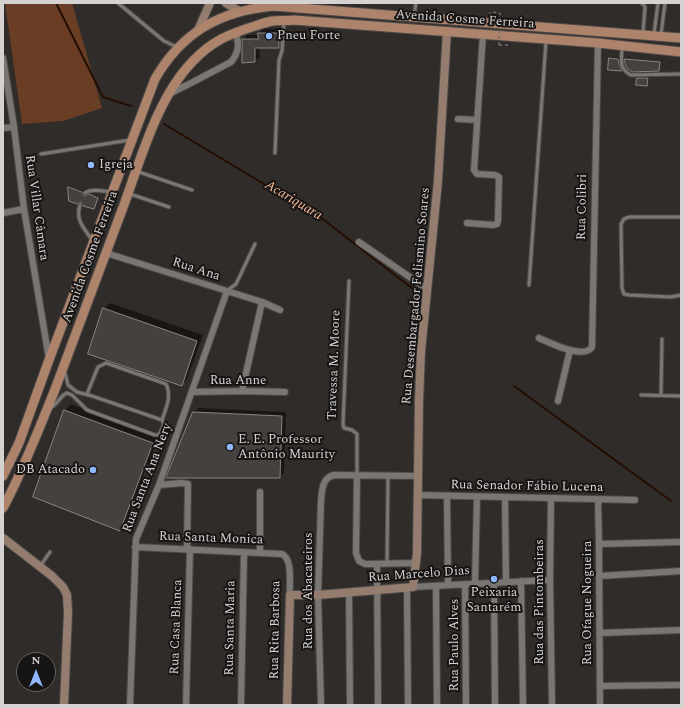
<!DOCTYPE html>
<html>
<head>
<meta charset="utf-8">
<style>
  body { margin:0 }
  #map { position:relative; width:684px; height:708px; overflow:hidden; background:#302c2a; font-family:Spectral,serif }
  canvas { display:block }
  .frame { position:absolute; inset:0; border:4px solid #d5d2d1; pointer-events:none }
  .north { position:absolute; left:16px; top:652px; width:40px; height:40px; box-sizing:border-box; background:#171514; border:1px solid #636160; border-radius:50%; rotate:0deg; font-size:11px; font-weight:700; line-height:16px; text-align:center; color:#d5d2d1 }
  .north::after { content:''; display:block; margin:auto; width:14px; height:18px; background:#90b8fd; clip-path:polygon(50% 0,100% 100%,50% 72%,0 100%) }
</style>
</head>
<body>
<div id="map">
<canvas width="684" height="708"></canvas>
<div class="frame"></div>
<div class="north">N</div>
</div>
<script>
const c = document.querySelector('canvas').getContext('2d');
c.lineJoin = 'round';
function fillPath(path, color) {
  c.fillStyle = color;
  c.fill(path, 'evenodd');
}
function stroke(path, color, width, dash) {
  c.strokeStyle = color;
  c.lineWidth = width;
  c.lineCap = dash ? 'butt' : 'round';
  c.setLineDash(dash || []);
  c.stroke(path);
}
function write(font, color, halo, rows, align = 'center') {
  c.font = font + ' Spectral,serif';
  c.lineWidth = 4;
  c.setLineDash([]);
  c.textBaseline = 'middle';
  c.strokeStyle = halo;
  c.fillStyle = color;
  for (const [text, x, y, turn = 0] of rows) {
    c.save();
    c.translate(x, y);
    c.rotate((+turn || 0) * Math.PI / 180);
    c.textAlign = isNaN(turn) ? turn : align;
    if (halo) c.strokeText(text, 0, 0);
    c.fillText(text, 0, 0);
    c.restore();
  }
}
const green = new Path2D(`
  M5,3H72L102,108L63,121L22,124Z`);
const shadow = new Path2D(`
  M263,29H283V42L278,47H259L260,57L255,61L243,62V39L247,35H259V33Z
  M611,57L619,58L621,70L610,58Z
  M626,59L660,62L659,69L658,70L626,60Z
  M639,77H649L648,84L647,85L638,78Z
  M70,187L83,191L85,195L90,194L98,197L95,207L82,201L70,200Z
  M110,303L203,335L187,379L181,385L104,309Z
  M71,404L158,437L125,523L119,529L34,497L65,410Z
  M198,408L286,412L284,473L279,477L193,413Z`);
const stream = new Path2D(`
  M56,3L103,97L131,106
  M164,124L324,220L413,289
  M514,386L671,501`);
const building = new Path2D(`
  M258,33H279V48H255V62L242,63V39H258Z
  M609,58L618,59L620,67L622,71L608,70Z
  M624,59L660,62L659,71L632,72L627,68Z
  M637,78H648L647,86L636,85Z
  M68,187L82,192L84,196L89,194L98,198L94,209L83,206L81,202L77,204L69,201Z
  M103,308L197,341L182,386L88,354Z
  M64,410L153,443L120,531L33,497Z
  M193,412L282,416L280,478H166Z`);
const path = new Path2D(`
  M489,15L491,12L500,13
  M499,45H509L510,44`);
const lane = new Path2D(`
  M118,3L164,41L177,47
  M641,3L643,4L645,7L643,33
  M414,16L416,3
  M654,34L658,3
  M661,35L665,3
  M622,47C622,60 618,68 631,75L681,74
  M275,153L279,60L282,51L284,22
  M41,154L130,140
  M136,171L192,190
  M85,193C91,188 103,191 110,192
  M130,194L169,207
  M80,205C75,220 84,228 92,240
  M681,217H629L624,219L621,224L622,288L624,294L629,295L671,297L681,295
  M349,281L343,424L344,428L352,430L357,434V475
  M529,285L546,41
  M228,290L236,284L255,244
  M87,394L98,367L106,363L166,384C172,396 166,408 162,420
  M641,395L681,396
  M661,395L662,339
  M50,408C58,405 60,395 67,393L72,395L87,410L155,435H158L160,433L164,424L162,420L92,396L77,392L68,385L65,373
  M387,563L388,476
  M41,565L50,552`);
const street = new Path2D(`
  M3,58L14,127L24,209L49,359
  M171,93L193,82L231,62C238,54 241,42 234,32
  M458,119L477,120
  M3,128L14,127
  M3,213L24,209
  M467,223L494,225L497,224L498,221L499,177L495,175L477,174L474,170L483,34
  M359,242L427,289
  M106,253L262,302L280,310
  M539,338C550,343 584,360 592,347L598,43
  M242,391L262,302
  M192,392L242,391L285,392
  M558,401L570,350
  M357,475L356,553L359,561L365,564L417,563
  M159,485L182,483L188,484L187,549
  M260,492V552
  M418,495L635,500
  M447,497L448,585
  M505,498L506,582
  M551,499L550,580L552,705
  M598,500L599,544L600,705
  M599,544L681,542
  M135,547L282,554C293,559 289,584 290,595
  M377,564L378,705
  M599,576L681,571
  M521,581L523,705
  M475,583L477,497
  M494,583L495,705
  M465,584L466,705
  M436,586L437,705
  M413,587L550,580
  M407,589L408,705
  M349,593L350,705
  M600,633L681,630
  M600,686L681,685
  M130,705L136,539L159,485L227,291
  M186,705L190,549
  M241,705L244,552
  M321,705L318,595L321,501C322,490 322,478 334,475L418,476`);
const secondary = new Path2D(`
  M226,3L239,11
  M198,30L210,3
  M3,538L52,576L63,587L67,595L68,613L64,705
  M287,705L290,595H318L413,587L417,553L419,401L421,351L438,181L447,31`);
const primary = new Path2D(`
  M3,476L19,443L49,360L155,79C182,32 220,11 273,6L681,38
  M3,508C23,471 38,431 54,392C78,329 101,265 125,202C142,155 158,97 193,61C212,41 229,34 255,26C261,24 267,22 272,21C279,20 287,21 294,20L598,43L681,52`);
const pathBridge = new Path2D(`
  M499,45L500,13`);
const markers = [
  [269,36,4,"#90b8fd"],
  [91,165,4,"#90b8fd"],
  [230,447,4,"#90b8fd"],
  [93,470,4,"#90b8fd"],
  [494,579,4,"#90b8fd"]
];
const streetNames = [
  ["Avenida Cosme Ferreira",465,20,4],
  ["Rua Colibri",583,207,-89],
  ["Rua Villar Câmara",36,208,82],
  ["Avenida Cosme Ferreira",91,257,-70],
  ["Rua Ana",196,270,18],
  ["Rua Desembargador Felismino Soares",417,296,-85],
  ["Travessa M. Moore",335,365,-88],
  ["Rua Anne",238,381],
  ["Rua Santa Ana Nery",148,478,-69],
  ["Rua Senador Fábio Lucena",527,487,1],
  ["Rua Santa Monica",211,539,2],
  ["Rua Marcelo Dias",419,575,-4],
  ["Rua dos Abacateiros",309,591,-90],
  ["Rua das Pintombeiras",540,602,-90],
  ["Rua Ofague Nogueira",588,603,-90],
  ["Rua Casa Blanca",177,627,-88],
  ["Rua Santa Maria",231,628,-89],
  ["Rua Rita Barbosa",276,630,-89],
  ["Rua Paulo Alves",455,645,-90]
];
const poiNames = [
  ["Pneu Forte",277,36],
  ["Igreja",99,165],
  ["E. E. Professor",238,440],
  ["Antônio Maurity",238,455],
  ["DB Atacado",85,470,"right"],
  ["Peixaria",494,593,"center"],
  ["Santarém",494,608,"center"]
];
const waterNames = [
  ["Acariquara",293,201,31]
];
fillPath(green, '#693e24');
fillPath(shadow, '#0007');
stroke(stream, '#230d01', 2);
fillPath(building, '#45413f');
stroke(building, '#8a8582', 1);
stroke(lane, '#4d4a48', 5);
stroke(street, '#4d4a48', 8);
stroke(secondary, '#4d4a48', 10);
stroke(primary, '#4d4a48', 11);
stroke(path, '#6f6b69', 1.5, [3, 3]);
stroke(lane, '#7a7673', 3);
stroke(street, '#7a7673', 6);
stroke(secondary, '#947d6f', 8);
stroke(primary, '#ad836b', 9);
stroke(pathBridge, '#6f6b69', 1.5, [3, 3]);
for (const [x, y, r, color] of markers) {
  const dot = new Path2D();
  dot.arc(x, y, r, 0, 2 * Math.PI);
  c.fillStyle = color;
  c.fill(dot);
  stroke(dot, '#171514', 1.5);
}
write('13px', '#d5d2d1', '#171514', streetNames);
write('13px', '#d5d2d1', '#171514', poiNames, 'left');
write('italic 14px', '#f7ba97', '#171514', waterNames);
</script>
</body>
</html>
